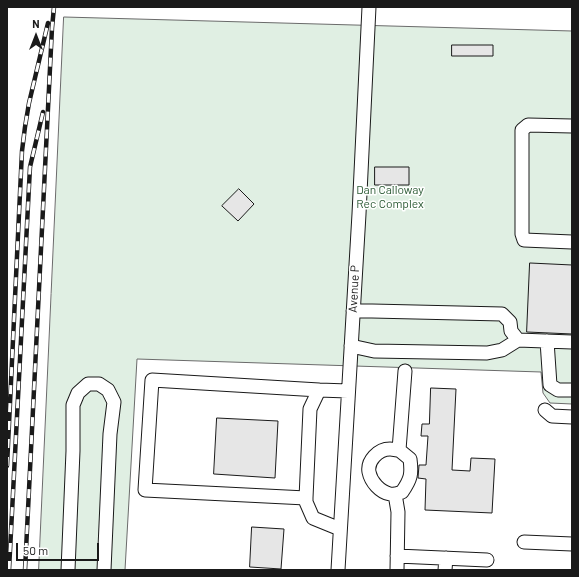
<!DOCTYPE html>
<html>
<head>
<meta charset="utf-8">
<style>
  body { margin:0 }
  #map { position:relative; width:579px; height:577px; overflow:hidden; background:#fff; font-family:Barlow,sans-serif }
  canvas { display:block }
  .frame { position:absolute; inset:0; border:8px solid #1a1a1a; pointer-events:none }
  .north { position:absolute; left:16px; top:16px; width:40px; height:40px; -webkit-text-stroke:3px #fff; paint-order:stroke; rotate:0deg; font-size:11px; font-weight:700; line-height:16px; text-align:center; color:#1a1a1a }
  .north::after { content:''; display:block; margin:auto; width:14px; height:18px; background:#1a1a1a; clip-path:polygon(50% 0,100% 100%,50% 72%,0 100%) }
  .scale { position:absolute; left:16px; top:543px; width:83px; height:18px; box-sizing:border-box; border:2px solid #1a1a1a; border-top:0; padding-left:5px; font-size:12px; line-height:14px; white-space:nowrap; color:#1a1a1a; -webkit-text-stroke:3px #fff; paint-order:stroke }
</style>
</head>
<body>
<div id="map">
<canvas width="579" height="577"></canvas>
<div class="frame"></div>
<div class="north">N</div>
<div class="scale">50 m</div>
</div>
<script>
const c = document.querySelector('canvas').getContext('2d');
c.lineJoin = 'round';
function fillPath(path, color) {
  c.fillStyle = color;
  c.fill(path, 'evenodd');
}
function stroke(path, color, width, dash) {
  c.strokeStyle = color;
  c.lineWidth = width;
  c.lineCap = dash ? 'butt' : 'round';
  c.setLineDash(dash || []);
  c.stroke(path);
}
function write(font, color, halo, rows, align = 'center') {
  c.font = font + ' Barlow,sans-serif';
  c.lineWidth = 3;
  c.setLineDash([]);
  c.textBaseline = 'middle';
  c.strokeStyle = halo;
  c.fillStyle = color;
  for (const [text, x, y, turn = 0] of rows) {
    c.save();
    c.translate(x, y);
    c.rotate((+turn || 0) * Math.PI / 180);
    c.textAlign = isNaN(turn) ? turn : align;
    if (halo) c.strokeText(text, 0, 0);
    c.fillText(text, 0, 0);
    c.restore();
  }
}
const green = new Path2D(`
  M64,17L572,31V404L550,403L543,393L541,372L137,359L125,570H39Z`);
const building = new Path2D(`
  M452,45H493V56H452Z
  M375,167H409V185H375Z
  M239,189L254,204L238,221L222,206Z
  M530,263L572,265V334L527,332Z
  M431,388L456,389L452,470L470,471L471,458L495,459L492,513L425,510L426,479L418,478L419,465H426L428,436H421L422,424H429Z
  M217,418L278,421L275,478L214,474Z
  M252,527L284,529L281,569L250,567Z`);
const minor = new Path2D(`
  M572,126L528,125L522,130V234L524,240L572,242
  M353,311H372L502,314L510,322L511,331L518,340L572,342
  M547,341L550,385L558,390H572
  M351,346L374,351L487,353L502,350L518,340
  M545,410L552,416L572,417
  M399,450C396,450 393,449 390,449C378,449 367,461 369,472C371,482 380,492 390,494C394,495 399,493 402,492C411,479 412,474 410,459L399,450L405,371
  M395,494L398,512L397,570
  M306,498L145,490L152,380L319,390
  M340,529L313,518L306,502V498L310,409L319,390L348,391
  M524,542L572,544
  M397,556L487,560
  M68,570L73,451V405L78,393L88,384H99L108,390L114,402L110,434L104,570
  M338,570L359,214L369,7
  M445,570L446,558`);
const rail = new Path2D(`
  M7,466L22,151L25,127L29,103L48,23
  M9,570L30,167L43,112
  M25,570L52,28L54,7`);
const parkNames = [
  ["Dan Calloway",390,190],
  ["Rec Complex",390,204]
];
const streetNames = [
  ["Avenue P",354,289,-87]
];
fillPath(green, '#e0efe3');
stroke(green, '#6a6a6a', 1);
fillPath(building, '#e6e6e6');
stroke(building, '#1a1a1a', 1);
stroke(minor, '#1a1a1a', 15);
stroke(minor, '#fff', 13);
stroke(rail, '#1a1a1a', 4.5);
stroke(rail, '#fff', 3, [9]);
write('12px', '#2b5a34', '#fff', parkNames);
write('12px', '#1a1a1a', '#fff', streetNames);
</script>
</body>
</html>
